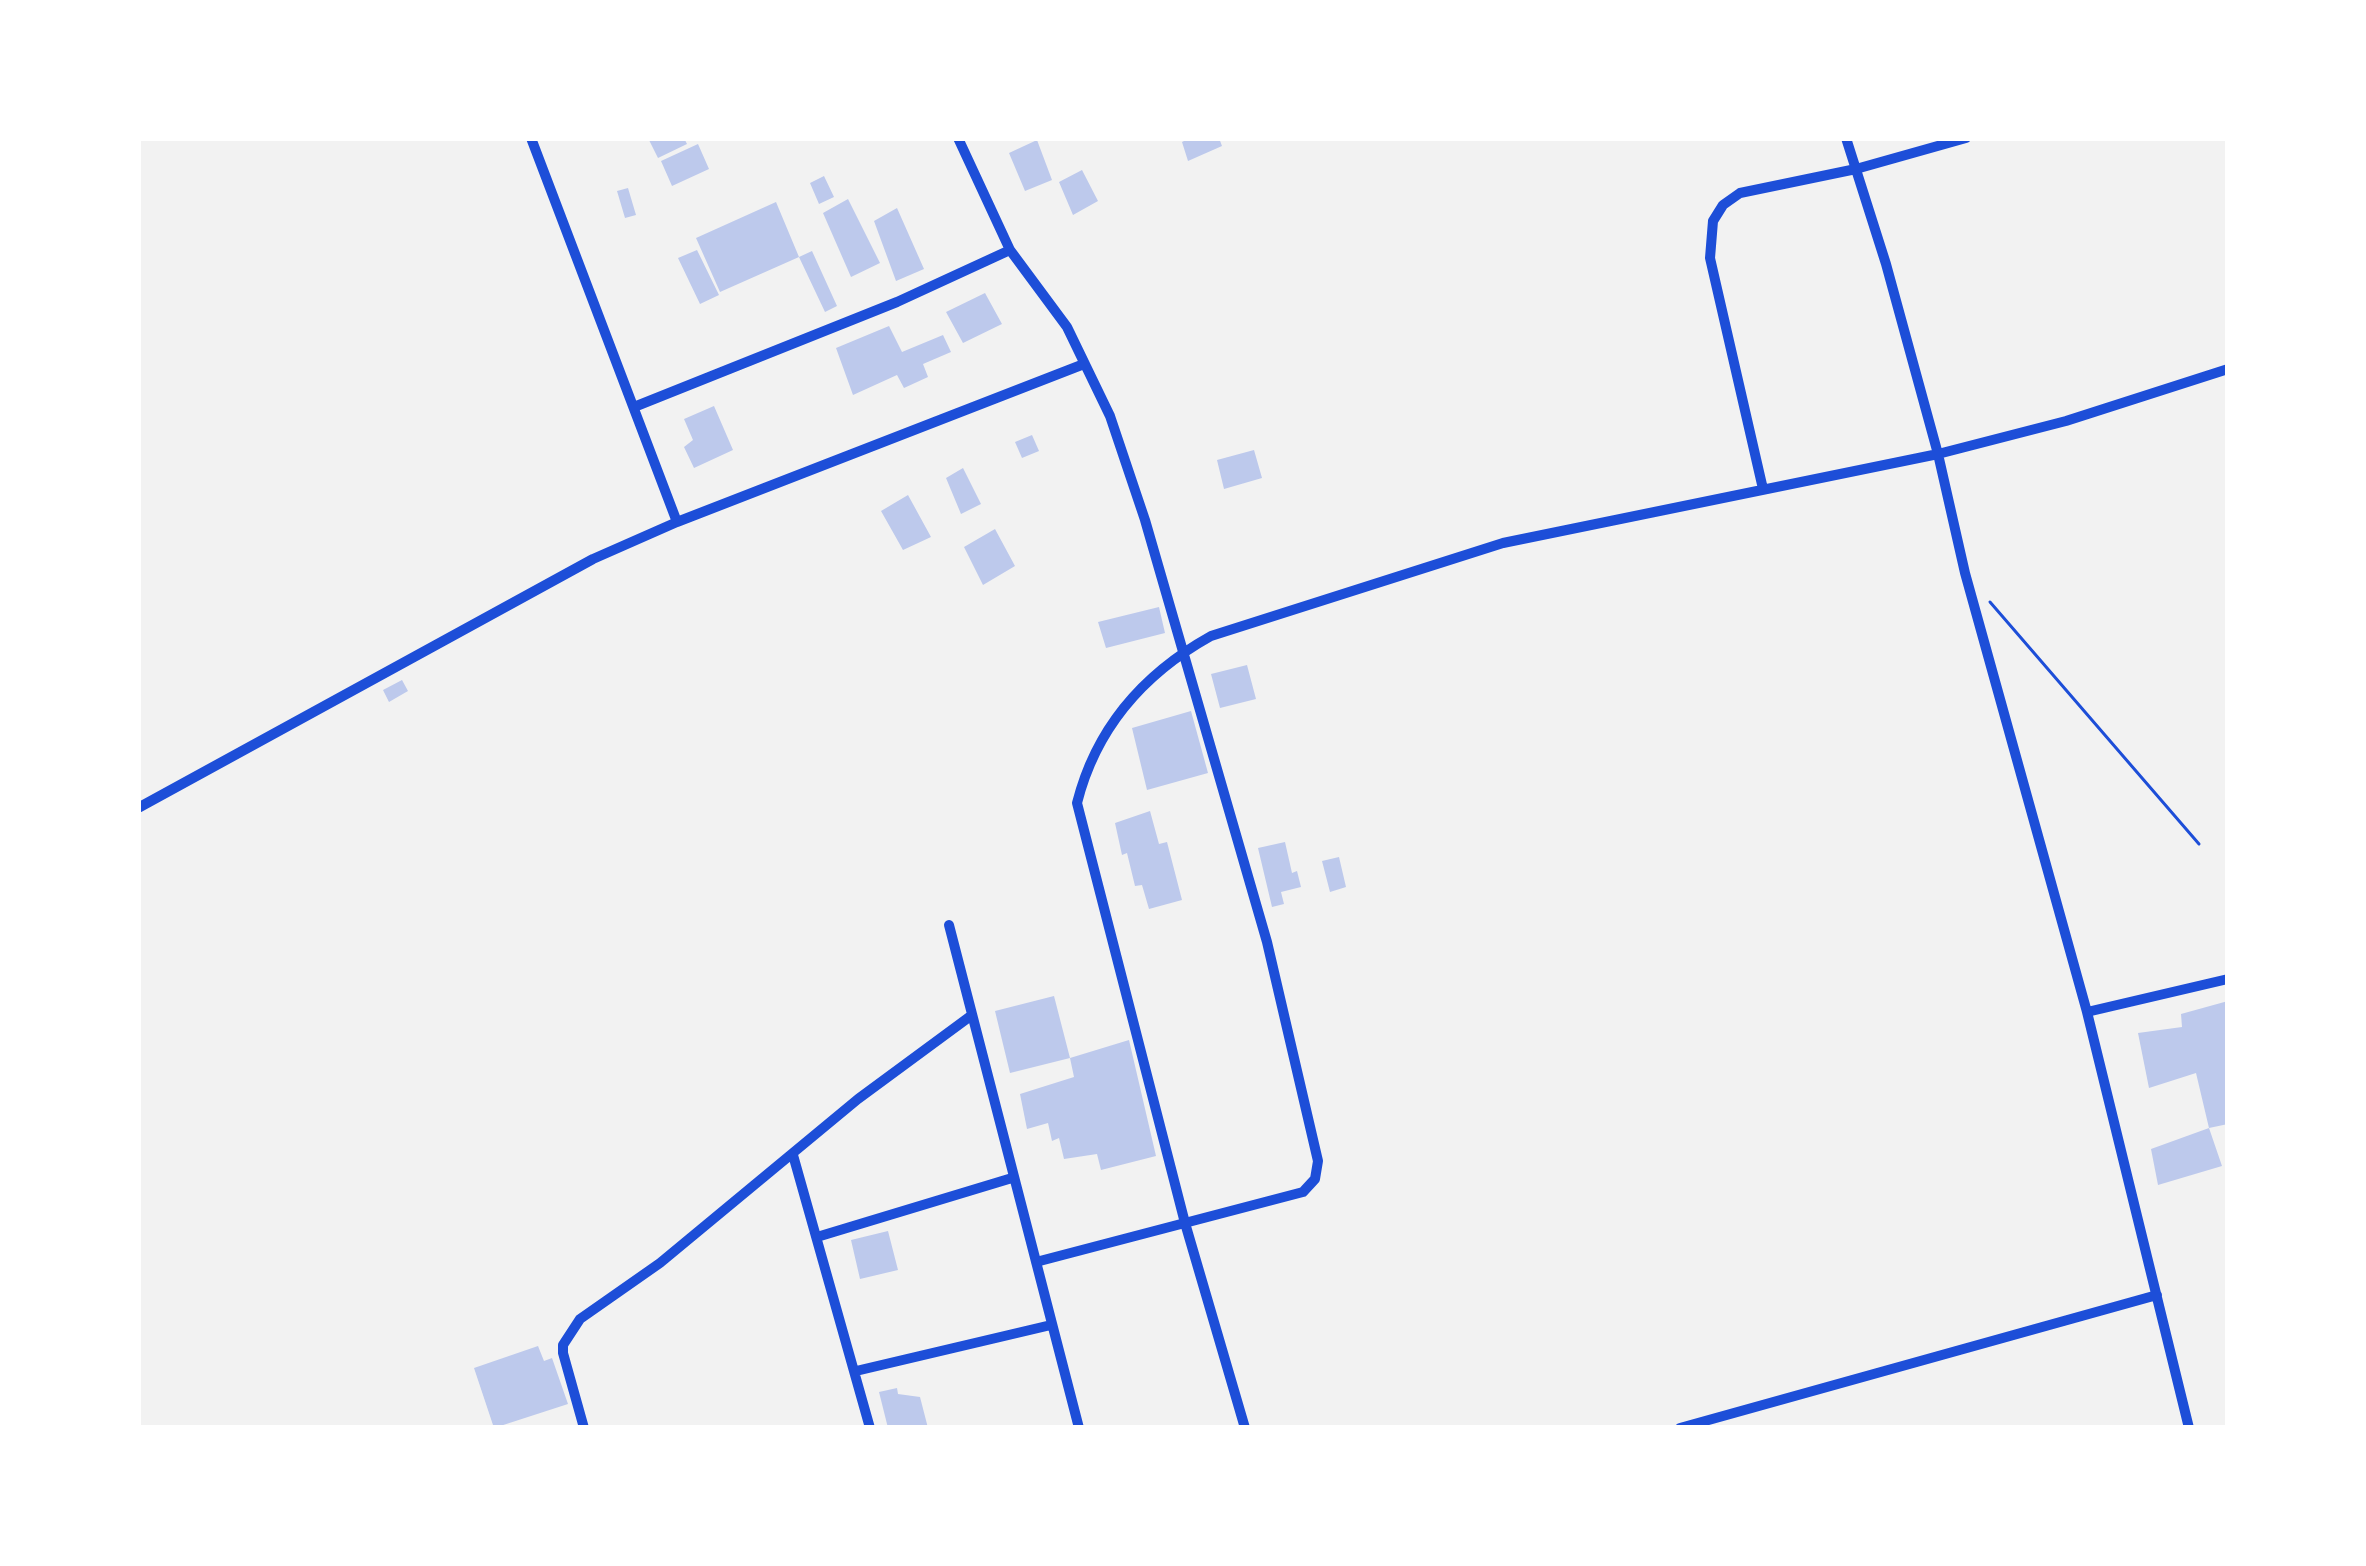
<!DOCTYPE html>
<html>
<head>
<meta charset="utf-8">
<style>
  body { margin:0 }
  #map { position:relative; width:2366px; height:1566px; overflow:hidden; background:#f2f2f2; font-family:Manrope,sans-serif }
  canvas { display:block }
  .frame { position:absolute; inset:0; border:141px solid #fff; pointer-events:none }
</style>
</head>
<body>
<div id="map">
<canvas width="2366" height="1566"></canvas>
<div class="frame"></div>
</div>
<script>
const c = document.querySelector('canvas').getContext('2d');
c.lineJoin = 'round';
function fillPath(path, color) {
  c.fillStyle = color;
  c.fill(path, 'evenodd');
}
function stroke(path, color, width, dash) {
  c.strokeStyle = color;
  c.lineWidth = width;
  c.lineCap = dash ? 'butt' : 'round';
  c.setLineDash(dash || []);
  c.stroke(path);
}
const building = new Path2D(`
  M648,138H684L687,144L658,158Z
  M1190,138H1219L1222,146L1188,161L1182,142Z
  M1037,140L1052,180L1025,191L1009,153Z
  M698,144L709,169L672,186L661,161Z
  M1082,170L1098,201L1073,215L1059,182Z
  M824,176L834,197L819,204L810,183Z
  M628,188L636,215L625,218L617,191Z
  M848,199L880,263L851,277L823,213Z
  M776,202L799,257L720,292L696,238Z
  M897,208L924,269L896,281L874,221Z
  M697,250L719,295L700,304L678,258Z
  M812,251L837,306L825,312L799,257Z
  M985,293L1002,324L963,343L946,312Z
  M889,326L902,352L943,335L951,352L923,364L928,377L904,388L897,375L853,395L836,348Z
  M714,406L733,450L694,468L684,447L693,440L684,419Z
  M1032,435L1039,451L1022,458L1015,442Z
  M1254,450L1262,478L1224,489L1217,460Z
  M963,468L981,504L961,514L946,478Z
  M908,495L931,537L903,550L881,511Z
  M995,529L1015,566L983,585L964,547Z
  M1159,607L1165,633L1106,648L1098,622Z
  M1247,665L1256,699L1220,708L1211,674Z
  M402,680L408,691L389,702L383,690Z
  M1191,711L1208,773L1147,790L1132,728Z
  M1150,811L1159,844L1167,842L1182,900L1149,909L1142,885L1135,886L1127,853L1122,855L1115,823Z
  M1285,842L1292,873L1297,871L1301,887L1281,892L1284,904L1272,907L1258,848Z
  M1339,857L1346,887L1330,892L1322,861Z
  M1054,996L1070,1058L1010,1073L995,1011Z
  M2228,1001V1124L2209,1128L2196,1073L2149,1088L2138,1033L2182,1027L2181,1014Z
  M1129,1040L1156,1156L1101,1170L1097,1154L1064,1159L1059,1138L1052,1141L1048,1123L1027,1129L1020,1094L1074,1077L1070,1058Z
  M2209,1128L2222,1166L2158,1185L2151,1149Z
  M888,1231L898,1270L860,1279L851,1240Z
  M538,1346L544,1361L552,1358L568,1404L494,1428L474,1368Z
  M897,1388L898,1394L920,1397L928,1428H888L879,1392Z`);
const path = new Path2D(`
  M1990,602L2199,844`);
const minor = new Path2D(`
  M531,138L677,522
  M958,138L1010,250L1067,327L1110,416L1145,520L1267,942L1318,1161L1315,1179L1303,1192L1036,1262
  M1846,138L1886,264L1938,454L1965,573L2087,1012L2189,1428
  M634,407L897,302L1010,250
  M1763,489L1710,258L1713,221L1723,205L1740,193L1856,169L1966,138
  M138,808L593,559L677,522L1084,364
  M949,925L1079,1428
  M2087,1012L2228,979
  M793,1155L870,1428
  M817,1237L1012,1178
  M856,1371L1051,1325
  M584,1428L563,1353V1345L580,1319L660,1263L858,1099L972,1015
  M1245,1428L1185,1223L1077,803C1096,728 1143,674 1211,636L1503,543L1938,454L2066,421L2228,369
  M1680,1428L2157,1295`);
fillPath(building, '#bdc9ec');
stroke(path, '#1d4ed8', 3);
stroke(minor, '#1d4ed8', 10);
</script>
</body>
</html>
